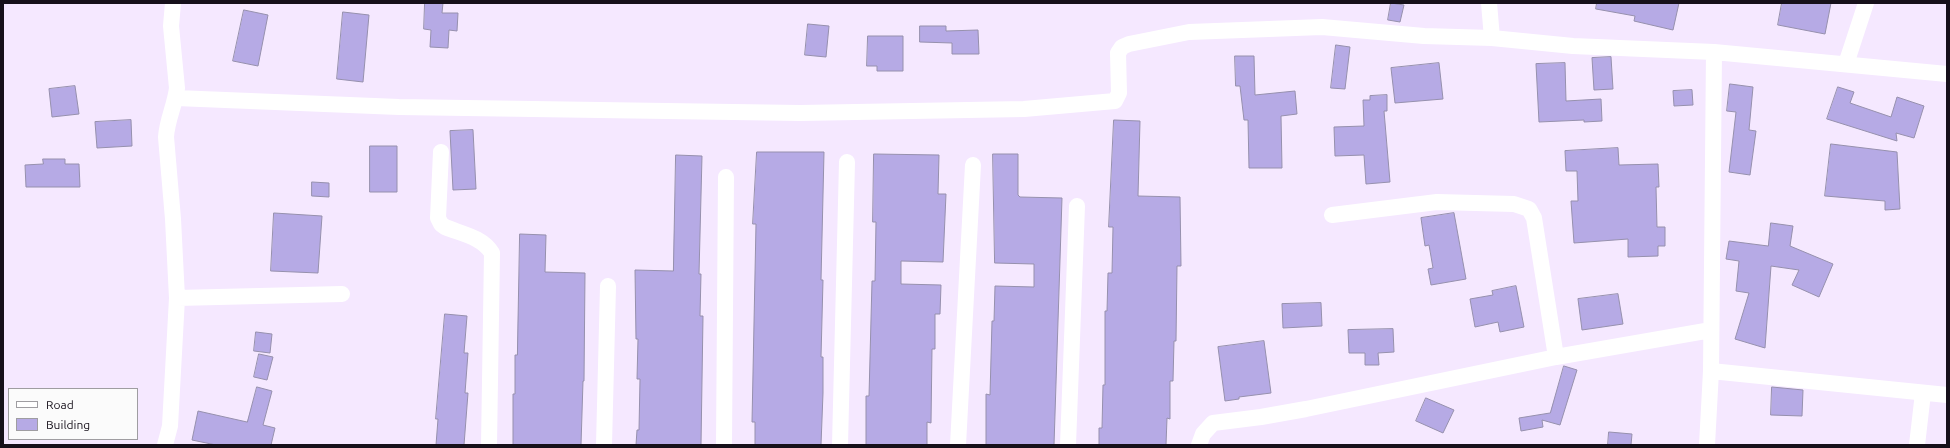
<!DOCTYPE html>
<html>
<head>
<meta charset="utf-8">
<style>
  body { margin:0 }
  #map { position:relative; width:1950px; height:448px; overflow:hidden; background:#f5e8ff; font-family:Ubuntu,sans-serif }
  canvas { display:block }
  .frame { position:absolute; inset:0; border:4px solid #16101a; pointer-events:none }
  .legend { position:absolute; left:8px; top:388px; width:130px; height:52px; box-sizing:border-box; background:#fbfbfb; border:1px solid #9f9da1; margin:0; padding:5px 7px; list-style:none; font-size:12px; color:#16101a }
  .legend li { display:flex; align-items:center; gap:8px; height:20px }
  .legend b { width:20px; border:1px solid #9f9da1 }
</style>
</head>
<body>
<div id="map">
<canvas width="1950" height="448"></canvas>
<div class="frame"></div>
<ul class="legend">
<li><b style="height:5px;background:#fff"></b>Road</li>
<li><b style="height:11px;background:#b6aae5"></b>Building</li>
</ul>
</div>
<script>
const c = document.querySelector('canvas').getContext('2d');
c.lineJoin = 'round';
function fillPath(path, color) {
  c.fillStyle = color;
  c.fill(path, 'evenodd');
}
function stroke(path, color, width, dash) {
  c.strokeStyle = color;
  c.lineWidth = width;
  c.lineCap = dash ? 'butt' : 'round';
  c.setLineDash(dash || []);
  c.stroke(path);
}
const building = new Path2D(`
  M425,3H443L442,13H458L457,31L449,30L448,48L430,47L431,30L424,29Z
  M1391,3L1404,5L1400,22L1388,20Z
  M1597,3H1679L1673,30L1634,21L1635,16L1596,9Z
  M1782,3H1831L1825,34L1778,25Z
  M244,10L268,15L258,66L233,61Z
  M343,12L369,15L363,82L337,79Z
  M808,24L829,26L826,57L805,55Z
  M920,26H946V31L978,30L979,54H952V43L920,42Z
  M868,36H903V71H877V66H867Z
  M1336,45L1350,47L1345,89L1331,88Z
  M1235,56H1254L1255,95L1295,91L1297,114L1281,116L1282,168H1249L1248,120H1244L1240,86H1236Z
  M1611,57L1613,89L1594,90L1592,58Z
  M1439,63L1443,99L1395,103L1391,68Z
  M1565,63L1566,101L1601,99L1602,121L1584,122V120L1539,122L1536,64Z
  M1730,84L1753,87L1749,130L1756,131L1750,175L1729,172L1736,112L1727,111Z
  M75,86L79,114L52,117L49,89Z
  M1838,87L1854,92L1850,103L1891,117L1897,97L1924,106L1914,138L1896,133L1897,141L1827,119Z
  M1692,90L1693,105L1674,106L1673,91Z
  M1387,95V111H1384L1390,182L1366,184L1364,155L1335,156L1334,127L1364,126L1363,100H1370V96Z
  M131,120L132,146L97,148L95,122Z
  M1114,120L1140,121L1138,196L1180,197L1181,266H1177L1176,341H1174L1173,381H1170V419L1167,418L1166,445H1099V428H1102L1103,385H1105V311H1107L1108,273H1112L1113,227H1109Z
  M473,130L476,189L453,190L450,131Z
  M1831,144L1897,152L1900,209L1885,210V201L1825,196Z
  M370,146H397V192H370Z
  M1618,148L1619,165L1658,164L1659,187H1656L1657,227H1665V246H1658V256L1628,257V239L1574,243L1571,201H1578L1577,171H1566L1565,151Z
  M757,152H824L821,280H823L821,357H823V393L821,445H755V422H752L756,224H753Z
  M874,154L939,155L938,194H946L943,262L901,261V284L941,285L940,314H935V349H932L931,423L927,422V445H866V396H869L872,281H875L876,222H873Z
  M993,154H1018V195L1020,197L1062,198L1054,445H986V394L990,395L992,321H994L995,286L1034,287V264L995,263Z
  M676,155L702,156L699,274H701L700,316H703L701,445H636L637,430H639L640,379H637L638,339H636L635,270L673,271Z
  M43,159H65V164H79L80,187H26L25,165L43,164Z
  M312,182L329,183V197L312,196Z
  M274,213L322,216L318,273L271,271Z
  M1454,213L1466,279L1431,285L1428,269L1433,268L1429,245L1425,246L1421,218Z
  M1771,223L1793,226L1790,246L1833,264L1819,297L1792,285L1799,270L1771,266L1765,348L1735,339L1749,293L1736,291L1739,261L1726,259L1729,241L1768,246Z
  M520,234L546,235L545,272L585,273L584,381H583L581,445H513V394H515V355H517Z
  M1516,286L1524,327L1500,332L1498,322L1475,327L1470,299L1493,295L1492,291Z
  M1618,294L1623,324L1582,330L1578,299Z
  M1321,303L1322,326L1283,328L1282,304Z
  M445,314L467,316L464,353H468L465,393H468L464,445H436L438,419H436Z
  M1393,329L1394,352L1378,353L1379,365H1365V353H1349L1348,330Z
  M256,332L272,334L270,353L254,351Z
  M1264,341L1271,393L1239,397V399L1225,401L1218,347Z
  M259,354L273,357L267,380L254,377Z
  M1564,366L1577,370L1560,425L1542,420L1543,427L1521,431L1519,418L1550,413Z
  M257,387L272,391L263,425L275,428L271,445H216L192,440L198,411L247,422Z
  M1772,387L1803,390L1802,416L1771,415Z
  M1426,398L1454,410L1443,433L1416,421Z
  M1609,432L1632,434L1631,445H1608Z`);
const minor = new Path2D(`
  M1489,3L1492,38
  M1846,64L1866,3
  M176,98L399,107L800,113L1024,109L1115,101L1119,93L1118,53L1122,47L1129,44L1189,32L1322,27L1424,36L1492,38L1573,46L1714,52L1947,74
  M441,152L438,218L441,224L445,227C462,234 482,237 492,253L489,445
  M1332,215L1437,202L1514,204L1529,209L1534,218L1556,357
  M177,298L342,294
  M1711,371L1947,395
  M165,445L170,426L177,298L173,219L166,137C167,120 175,105 177,88L171,26L173,3
  M604,445L608,286
  M724,445L726,177
  M840,445L847,162
  M958,445L973,165
  M1068,445L1077,206
  M1199,445L1203,434L1213,423L1261,417L1306,409L1556,357L1711,330
  M1707,445L1711,371L1714,52
  M1917,445L1923,393`);
fillPath(building, '#b6aae5');
stroke(building, '#9690ad', 1);
stroke(minor, '#fff', 16);
</script>
</body>
</html>
